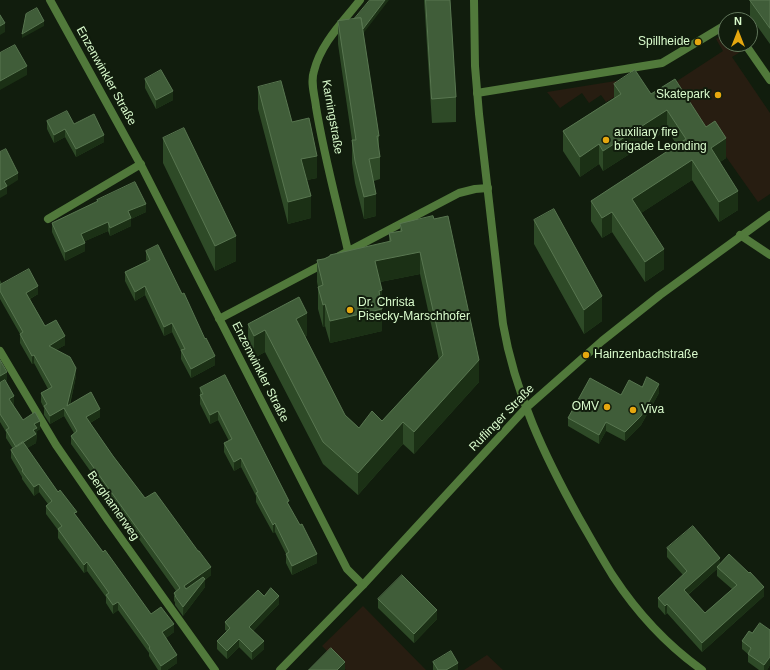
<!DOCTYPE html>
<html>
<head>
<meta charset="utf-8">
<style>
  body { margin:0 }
  #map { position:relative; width:770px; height:670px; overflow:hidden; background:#111d0d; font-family:Arial,sans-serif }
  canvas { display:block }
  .north { position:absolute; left:718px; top:12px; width:40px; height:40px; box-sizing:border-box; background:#111d0d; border:1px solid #61765a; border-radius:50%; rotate:0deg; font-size:11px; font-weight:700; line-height:16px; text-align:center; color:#dafccd }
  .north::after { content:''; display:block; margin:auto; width:14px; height:18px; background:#e5a70f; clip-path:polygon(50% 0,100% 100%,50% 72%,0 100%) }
</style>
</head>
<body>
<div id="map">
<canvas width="770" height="670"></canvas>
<div class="north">N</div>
</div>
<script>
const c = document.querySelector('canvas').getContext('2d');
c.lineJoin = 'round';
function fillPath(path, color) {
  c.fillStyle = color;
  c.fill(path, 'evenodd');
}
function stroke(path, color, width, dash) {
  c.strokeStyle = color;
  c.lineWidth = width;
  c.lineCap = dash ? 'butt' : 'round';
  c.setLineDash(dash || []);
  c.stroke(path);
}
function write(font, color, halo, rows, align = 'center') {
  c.font = font + ' Arial,sans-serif';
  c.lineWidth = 4;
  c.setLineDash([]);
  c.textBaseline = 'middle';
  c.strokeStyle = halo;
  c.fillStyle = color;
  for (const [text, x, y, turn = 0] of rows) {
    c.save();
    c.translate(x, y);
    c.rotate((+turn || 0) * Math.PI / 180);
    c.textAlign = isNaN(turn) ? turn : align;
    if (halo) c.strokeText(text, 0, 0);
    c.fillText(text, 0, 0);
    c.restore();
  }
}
const green = new Path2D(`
  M722,35H726V44H737L742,51L732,57L770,113V194L758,202L674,83L723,51L716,39Z
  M628,79L633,86L606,102L601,95L589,103L582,93L560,108L547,92Z
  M363,606L426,670H346L322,646Z
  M487,655L503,670H464Z`);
const minor = new Path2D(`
  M50,0L143,169L347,569L363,585
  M745,44L770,80
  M477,93L662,63L722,27H726
  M48,219L141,164
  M740,235L770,255
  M348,251C337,203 324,156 316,107C315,96 310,83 314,71C321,43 343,22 360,0
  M339,256L459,193L475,189L488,188
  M219,319L327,262
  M0,351L56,445L107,519L215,670`);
const tertiary = new Path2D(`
  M474,0L475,66L479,114L503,324C515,394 545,457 579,518C590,537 601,557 613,576C636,611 667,645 702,670
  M280,670L363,585L526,408L602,341L660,295L770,215`);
const wall = new Path2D(`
  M424,0H450L456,97V122L432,123Z
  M750,0H770V44L750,16Z
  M338,21L363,33L379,136V149L380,157V179L374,181L376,216L364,219L355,183L352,163V140L338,44Z
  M145,79L173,100L156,109L145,88Z
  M614,84L651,94L726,158L720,162L738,210L719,222L692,180L641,213L664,269L645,282L612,232L602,238L591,221V201L677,145L667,130L603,171L599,164L580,177L563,151V131L614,98Z
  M258,87L292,122L317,178L307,180L311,218L288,224L258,109Z
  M47,121L74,124L104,142L76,157L65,137L54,143L47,129Z
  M163,138L236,261L215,271L163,163Z
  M97,200L146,212L131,219V226L110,236L108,231L85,241V251L65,261L52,232V223L97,202Z
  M433,216L479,382L414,454L403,444L358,495L323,464L265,352L254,358L248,346V324L307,335L305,337L345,415L359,428L382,421L439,360L420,274L380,282L382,290V331L330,343L325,326L323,327L318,309V287L317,282V260L389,242V233L400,231V224Z
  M534,220L602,321L584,334L534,244Z
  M146,251L215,365L191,378L181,359V351L172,332L164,336L145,295L135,301L125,281V272L147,261L146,260Z
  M0,280L2,284L38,294L30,299L45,326L65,345L56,350L76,376L70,405L100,417L90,423L113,456L145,498L211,575L205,580V587L183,616L175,605V602L174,601V593L176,591L71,444V436L74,433L64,416L50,424L44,415V408L41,402V393L48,389L34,363L32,364L20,343V334L0,299Z
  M0,360L7,380L5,381L14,404L13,405L23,420L40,429L37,431L36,443L27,448L58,492L103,552L151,614L174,632L166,638L177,663L167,670H158L149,656V653L118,610L113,614L106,603V597L87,571L84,573L58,538V530L46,514V506L48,504L39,492L34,496L22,479V477L11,458V450L13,449L6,438V432L0,422Z
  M225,375L317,563L292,575L286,563V554L275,532L273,533L256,502V496L241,467L234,471L224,452V443L229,441L218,420L210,424L200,404V388Z
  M642,387L659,393L641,425L625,441L606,431L599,444L568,426V418L621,395Z
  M667,548L720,564L764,596L702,652L667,613L665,615L658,607V598L683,575L667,557ZM717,569V576L732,589L705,613L688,595Z
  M264,596L279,604L253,631L264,649L252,660L239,647L227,659L217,649V641L227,631L225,630V622Z
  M378,599L437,619L414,643L378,608Z
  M749,631L770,665L767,670H759L748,662V654L742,649V641Z
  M433,662L458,670H433Z`);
const shadedWall = new Path2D(`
  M385,0H389L362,35V30Z
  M44,21V26L22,38V34Z
  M5,23V32L0,35V26Z
  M27,66V75L0,90V81Z
  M173,91V100L156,109V100Z
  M667,110V130L603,171V151Z
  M65,129V137L54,143V135Z
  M104,135V142L76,157V149Z
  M726,138V158L711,168V148Z
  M599,144V164L580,177V157Z
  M317,156V178L301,181V159Z
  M692,160V180L632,219V199Z
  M18,173V180L7,187V194L0,198V190L4,181Z
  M738,191V210L719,222V202Z
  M376,194V216L364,219V197Z
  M311,196V218L288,224V202Z
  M146,204V212L131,219V226L110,236V228L128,211Z
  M612,212V232L602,238V218Z
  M108,222V231L81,243V234Z
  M236,236V261L215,271V246Z
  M85,243V251L65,261V252Z
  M664,249V269L645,282V262Z
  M420,252V274L375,283V261Z
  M38,286V294L26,301V293Z
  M145,286V295L135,301V292Z
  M382,290V331L330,343V321L379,291Z
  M602,296V321L584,334V310Z
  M325,304V326L323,327V305Z
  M307,313V335L296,341V319Z
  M172,323V332L164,336V327Z
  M265,330V352L254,358V336Z
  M65,336V345L49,354V346Z
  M34,355V363L32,364V356Z
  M215,356V365L191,378V369Z
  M479,360V382L414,454V432Z
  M76,368V376L67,414V406Z
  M7,372V380L0,384V376Z
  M659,384V393L641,425L625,441V432Z
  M14,396V404L9,407V399Z
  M64,408V416L50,424V416Z
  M100,409V417L86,425V417Z
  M218,411V420L210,424V415Z
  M40,421V429L37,431L36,443L16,455V447L34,424Z
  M403,422V444L358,495V473Z
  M606,422V431L599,444V435Z
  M241,458V467L234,471V462Z
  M39,484V492L34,496V487Z
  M275,523V532L273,533V525Z
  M317,554V563L292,575V566Z
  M720,558V566L717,567V569L684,598V590Z
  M87,562V571L84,573V565Z
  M211,567V575L205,580V587L183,616L184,586Z
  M764,587V596L702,652V643Z
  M279,596V604L249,635V627Z
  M118,602V610L113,614V605Z
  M667,604V613L665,615V606Z
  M437,610V619L414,643V634Z
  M174,624V632L162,641V632Z
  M239,639V647L227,659V651Z
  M264,641V649L252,660V652Z
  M177,655V663L167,670H161V666Z
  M770,657V665L767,670H764V665Z
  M345,662V670H337Z
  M458,663V670H446Z`);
const building = new Path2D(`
  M370,0H385L363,29L361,18H355Z
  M426,0H450L456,97L432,99Z
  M750,0H770V28Z
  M37,8L44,21L22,34L26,14Z
  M0,15L5,23L0,26Z
  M361,18L379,136H377L380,157L369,159L376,194L364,197L355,161L352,140H356L338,21Z
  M15,45L27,66L0,81V53Z
  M161,70L173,91L156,100L145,79Z
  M635,70L651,94L675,79L706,127L715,121L726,138L711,148L738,191L719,202L692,160L632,199L664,249L645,262L612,212L602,218L591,201L686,139L667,110L603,151L599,144L580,157L563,131L621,94L614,84Z
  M281,81L292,122L309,118L317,156L301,159L311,196L288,202L258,87Z
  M67,111L74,124L94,114L104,135L76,149L65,129L54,135L47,121Z
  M184,128L236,236L215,246L163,138Z
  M6,149L18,173L4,181L7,186L0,190V152Z
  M135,182L146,204L128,211L131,218L110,228L108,222L81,234L85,243L65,252L52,223L98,201L97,200Z
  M554,209L602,296L584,310L534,220Z
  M433,216L434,219L448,216L479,360L414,432L403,422L358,473L323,442L265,330L254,336L248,324L299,297L307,313L296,319L345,415L359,428L372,411L382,421L443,355L420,252L375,261L382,290L379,291L382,309L330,321L325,304L323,305L318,287L323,285L317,260L324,259L330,256V255L391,241L389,233L402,231L400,224Z
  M158,245L182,294L184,293L205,339L206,338L215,356L191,369L181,350L185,349L172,323L164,327L145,286L135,292L125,272L150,260L146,251Z
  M29,269L38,286L26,293L45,326L56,320L65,336L49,346L70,357L76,368L67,406L91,392L100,409L86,417L113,456L145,498L155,492L198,551H199L211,567L184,586L186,589L203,577L205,579L183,607L175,596H176L174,593L180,588L71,436L77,431L64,408L50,416L44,406L47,404L41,393L52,387L34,355L32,356L20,334L23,332L0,291V285Z
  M0,360L7,372L0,376Z
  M225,375L289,501L287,502L300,525L302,524L317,554L292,566L286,554L289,552L275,523L273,525L256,493L258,492L241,458L234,462L224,443L232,439L218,411L210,415L200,395L203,394L200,388Z
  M647,377L659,384L641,416L625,432L606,422L599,435L568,418L590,378L621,395L629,380L642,387Z
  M5,380L14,396L9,399L23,420L35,412L40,421L34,424L37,428L33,430L36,434L16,447L6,430L9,428L0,414V383Z
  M23,442L58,492L60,490L77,512L74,513L103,552L105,550L151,614L161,607L174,624L162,632L177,655L161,666L149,648L150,647L118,602L113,605L106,595L109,593L87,562L84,565L58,529L62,526L46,506L52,501L39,484L34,487L22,471L23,470L11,450Z
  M693,526L720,558L684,590L705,613L737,585L717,567L729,554L749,573L750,572L764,587L702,643L667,604L665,606L658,598L687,571L667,548Z
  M402,575L437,610L414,634L378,599Z
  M271,588L279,596L249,627L264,641L252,652L239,639L227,651L217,641L230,628L225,622L258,590L264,596Z
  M760,623L770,630V657L764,665L748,654L751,648L742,641L749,631L752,633Z
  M331,648L345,662L337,670H309Z
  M451,651L458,663L446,670H438L433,662Z`);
const markers = [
  [698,42,4,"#e5a70f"],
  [718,95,4,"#e5a70f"],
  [606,140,4,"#e5a70f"],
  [350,310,4,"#e5a70f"],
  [586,355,4,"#e5a70f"],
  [607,407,4,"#e5a70f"],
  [633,410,4,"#e5a70f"]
];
const poiNames = [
  ["Spillheide",690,42,"right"],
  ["Skatepark",710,95,"right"],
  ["auxiliary fire",614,133],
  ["brigade Leonding",614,147],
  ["Dr. Christa",358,303],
  ["Pisecky-Marschhofer",358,317],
  ["Hainzenbachstraße",594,355],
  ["OMV",599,407,"right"],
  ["Viva",641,410]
];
const streetNames = [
  ["Enzenwinkler Straße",106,76,61],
  ["Karningstraße",332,117,80],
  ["Enzenwinkler Straße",260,372,63],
  ["Ruflinger Straße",502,418,-46],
  ["Berghamerweg",113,506,55]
];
fillPath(green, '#271d11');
stroke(minor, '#51793b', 8);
stroke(tertiary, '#51793b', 8);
fillPath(wall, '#2e4a27');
fillPath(shadedWall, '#1b3015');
fillPath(building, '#405d39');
stroke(building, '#587650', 1);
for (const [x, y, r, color] of markers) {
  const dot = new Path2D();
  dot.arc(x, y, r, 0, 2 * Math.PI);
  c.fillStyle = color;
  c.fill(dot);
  stroke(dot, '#111d0d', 1.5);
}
write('12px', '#dafccd', '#111d0d', poiNames, 'left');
write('12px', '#dafccd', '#111d0d', streetNames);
</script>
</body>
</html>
